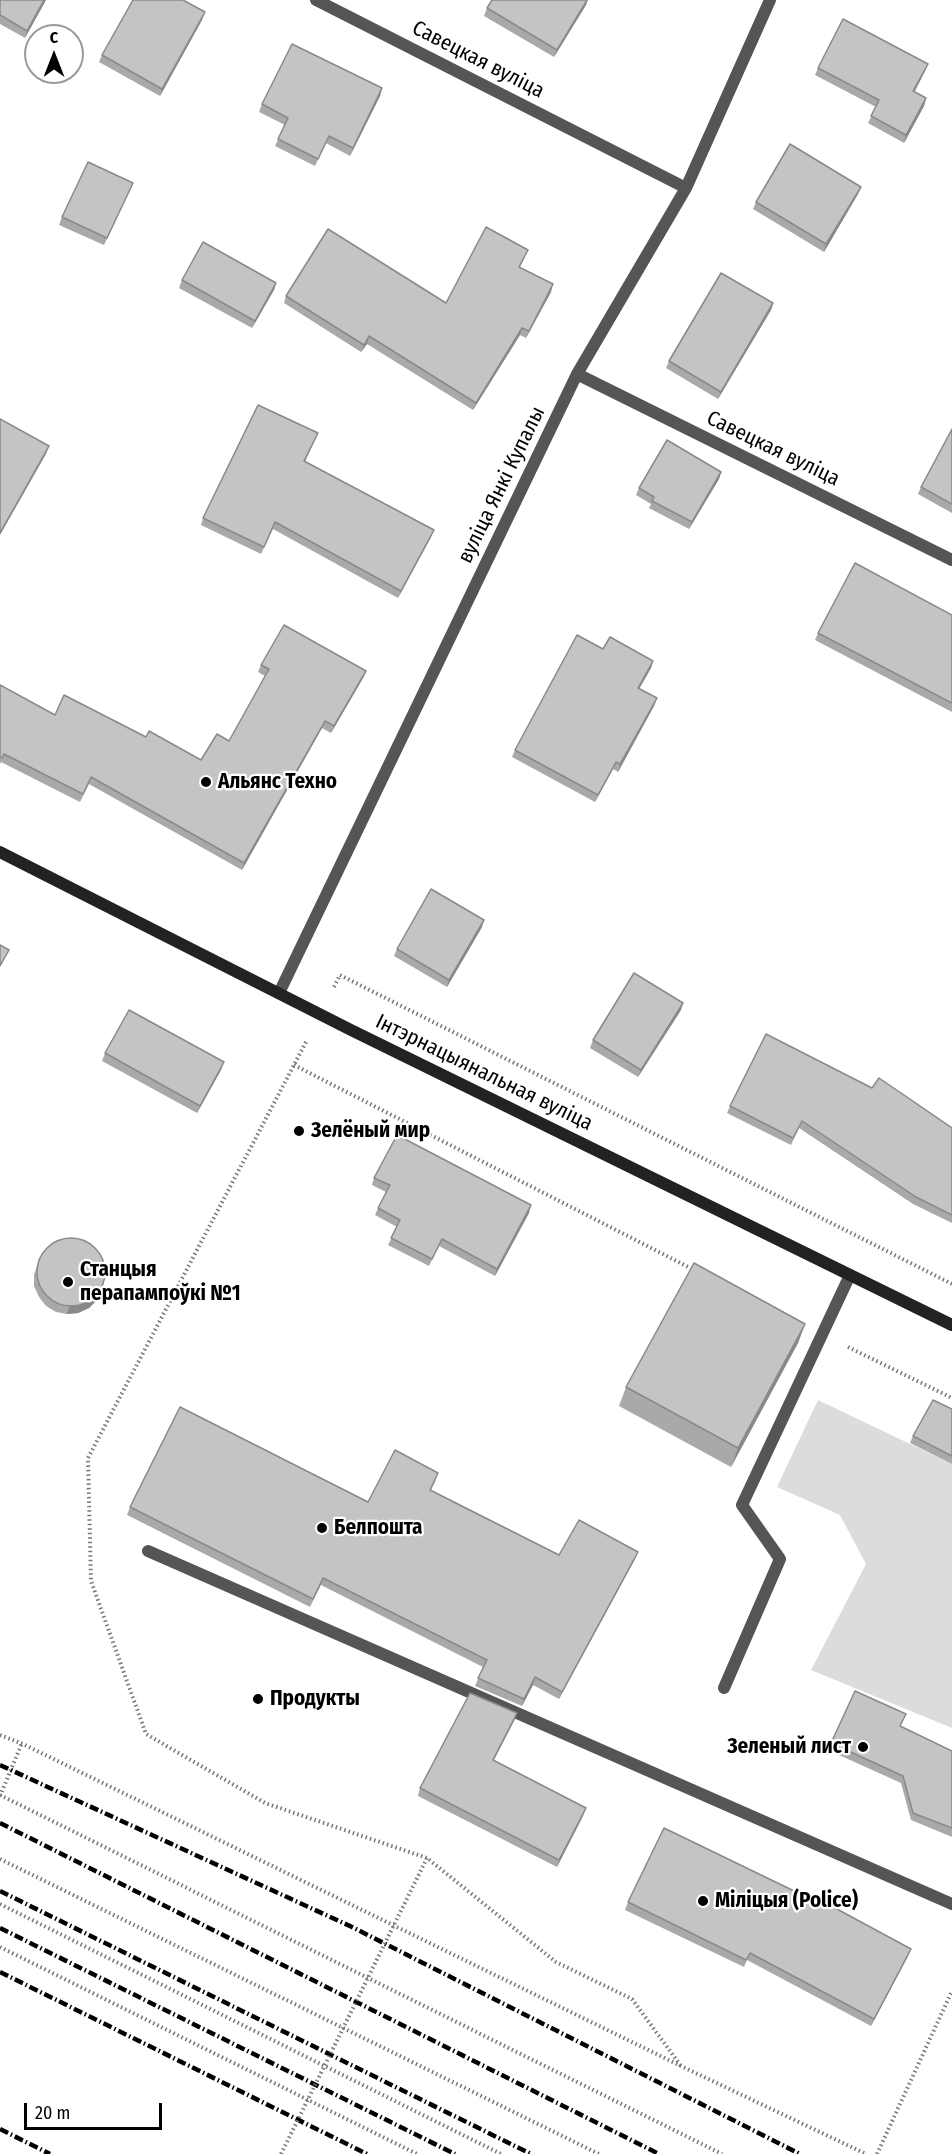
<!DOCTYPE html>
<html>
<head>
<meta charset="utf-8">
<style>
  body { margin:0 }
  #map { position:relative; width:952px; height:2154px; overflow:hidden; background:#fff; font-family:"Fira Sans Condensed",sans-serif }
  canvas { display:block }
  .north { position:absolute; left:24px; top:24px; width:60px; height:60px; box-sizing:border-box; background:#fff; border:2px solid #999; border-radius:50%; rotate:0deg; font-size:16px; font-weight:700; line-height:24px; text-align:center; color:#000 }
  .north::after { content:''; display:block; margin:auto; width:21px; height:27px; background:#000; clip-path:polygon(50% 0,100% 100%,50% 72%,0 100%) }
  .scale { position:absolute; left:24px; top:2103px; width:138px; height:27px; box-sizing:border-box; border:3px solid #000; border-top:0; padding-left:8px; font-size:18px; line-height:21px; white-space:nowrap; color:#000; -webkit-text-stroke:4px #fff; paint-order:stroke }
</style>
</head>
<body>
<div id="map">
<canvas width="952" height="2154"></canvas>
<div class="north">С</div>
<div class="scale">20 m</div>
</div>
<script>
const c = document.querySelector('canvas').getContext('2d');
c.lineJoin = 'round';
function fillPath(path, color) {
  c.fillStyle = color;
  c.fill(path, 'evenodd');
}
function stroke(path, color, width, dash) {
  c.strokeStyle = color;
  c.lineWidth = width;
  c.lineCap = dash ? 'butt' : 'round';
  c.setLineDash(dash || []);
  c.stroke(path);
}
function write(font, color, halo, rows, align = 'center') {
  c.font = font + ' "Fira Sans Condensed",sans-serif';
  c.lineWidth = 4.5;
  c.setLineDash([]);
  c.textBaseline = 'middle';
  c.strokeStyle = halo;
  c.fillStyle = color;
  for (const [text, x, y, turn = 0] of rows) {
    c.save();
    c.translate(x, y);
    c.rotate((+turn || 0) * Math.PI / 180);
    c.textAlign = isNaN(turn) ? turn : align;
    if (halo) c.strokeText(text, 0, 0);
    c.fillText(text, 0, 0);
    c.restore();
  }
}
const green = new Path2D(`
  M818,1400L952,1464V1728L811,1670L866,1564L840,1515L777,1487Z`);
const path = new Path2D(`
  M334,987L340,975L952,1284
  M306,1042L88,1458L91,1581L146,1734L265,1803L427,1858L556,1962L632,1999L681,2066
  M294,1065L694,1270
  M848,1347L952,1398
  M0,1735L23,1744L681,2066L866,2154
  M0,1795L722,2154
  M0,1796L22,1743
  M0,1859L599,2154
  M0,1904L501,2154
  M0,1947L417,2154
  M877,2154L952,1991`);
const lane = new Path2D(`
  M148,1551L952,1904
  M724,1688L780,1559L742,1505L850,1275`);
const street = new Path2D(`
  M316,0L686,188
  M577,374L952,560
  M279,993L577,374L686,188L770,0`);
const secondary = new Path2D(`
  M0,852L351,1030L952,1325`);
const rail = new Path2D(`
  M0,1765L352,1927L800,2154
  M0,1823L659,2154
  M0,1891L531,2154
  M0,1928L455,2154
  M0,1972L367,2154
  M0,2129L50,2154`);
const pathBridge = new Path2D(`
  M281,2154L427,1858`);
const wall = new Path2D(`
  M0,0H46L25,38L0,24Z
  M492,0H588L586,5L554,57L484,16L487,8Z
  M202,20L160,96L99,62L102,55Z
  M818,68L925,71L914,92L926,98L924,106L904,143L868,123L876,107L815,75Z
  M382,88L380,96L350,156L326,143L315,166L275,146L285,125L259,112L262,104Z
  M130,190L104,245L59,225L62,217Z
  M858,194L824,252L753,209L756,202Z
  M525,257L520,267L551,292L526,338L520,335L473,410L367,344L361,352L284,303L286,296L446,303Z
  M182,280L276,283L274,290L252,328L179,288Z
  M773,303L771,310L718,399L666,368L669,361Z
  M952,429V513L918,494L921,487Z
  M318,433L305,462L431,537L398,598L273,529L261,554L201,525L203,518Z
  M721,472L719,479L689,529L649,508L651,504L636,495L639,488Z
  M952,615V712L815,640L818,633Z
  M603,649L653,661L651,668L639,689L657,698L654,706L618,772L613,769L595,802L512,757L515,750Z
  M261,665L366,671L363,678L331,733L322,728L242,870L89,784L80,802L1,762L0,764V685L55,715L146,737L201,760L229,741L265,676L258,672Z
  M482,927L447,987L394,956L397,949Z
  M681,1010L638,1077L590,1048L593,1040Z
  M105,1053L221,1070L197,1113L102,1061Z
  M730,1106L952,1128V1223L913,1204L799,1128L791,1145L727,1113Z
  M374,1178L529,1213L495,1276L439,1246L429,1266L388,1245L397,1227L375,1215L378,1208L386,1192L372,1185Z
  M40,1257L102,1290L97,1300L89,1308L78,1313L67,1314L56,1312L46,1306L39,1297L34,1286V1275Z
  M805,1324L798,1343L731,1467L619,1406L626,1387Z
  M952,1409V1464L910,1443L913,1436Z
  M436,1480L431,1490L559,1555L635,1559L559,1699L533,1685L522,1706L475,1686L483,1667L321,1585L310,1607L127,1515L130,1507L368,1502Z
  M517,1713L514,1721L494,1760L583,1816L557,1867L418,1796L420,1788Z
  M901,1726L952,1751V1837L911,1820L901,1783L828,1750L831,1743Z
  M628,1902L908,1956L871,2026L747,1960L744,1967L625,1910Z`);
const shadedWall = new Path2D(`
  M44,0H46L25,38L27,31Z
  M587,0L586,5L554,57L557,50Z
  M205,12L202,20L160,96L162,89Z
  M928,64L925,71L911,99L913,91Z
  M382,88L380,96L350,156L353,148Z
  M926,98L924,106L904,143L906,135Z
  M861,187L858,194L824,252L826,244Z
  M276,283L274,290L252,328L255,321Z
  M553,284L551,292L526,338L529,331Z
  M773,303L771,310L718,399L721,392Z
  M522,328L520,335L473,410L476,403Z
  M369,336L367,344L361,352L364,345Z
  M49,446L46,454L0,535V533Z
  M721,472L719,479L689,529L692,522Z
  M434,530L431,537L398,598L401,591Z
  M653,661L651,668L635,696L638,688Z
  M366,671L363,678L331,733L334,726Z
  M657,698L654,706L618,772L620,764Z
  M325,721L322,728L242,870L244,863Z
  M616,762L613,769L595,802L598,795Z
  M484,920L482,927L447,987L449,980Z
  M683,1003L681,1010L638,1077L641,1070Z
  M224,1062L221,1070L197,1113L200,1106Z
  M531,1205L529,1213L495,1276L497,1269Z
  M104,1282L97,1300L89,1308L78,1313L67,1314L69,1307Z
  M805,1324L798,1343L731,1467L738,1448Z
  M638,1552L635,1559L559,1699L562,1692Z
  M535,1677L533,1685L522,1706L524,1699Z
  M517,1713L514,1721L490,1767L493,1760Z
  M586,1808L583,1816L557,1867L559,1860Z
  M911,1949L908,1956L871,2026L874,2019Z`);
const building = new Path2D(`
  M0,0H44L27,31L0,15Z
  M133,0H183L205,12L162,89L102,55Z
  M492,0H587L557,50L487,8Z
  M843,19L928,64L913,91L926,98L906,135L871,116L879,100L818,68Z
  M292,44L382,88L353,148L329,136L318,159L278,139L288,118L262,104Z
  M790,144L861,187L826,244L756,202Z
  M88,162L133,183L107,238L62,217Z
  M486,227L528,250L519,267L553,284L529,331L522,328L476,403L369,336L364,345L286,296L328,229L446,303Z
  M203,242L276,283L255,321L182,280Z
  M721,273L773,303L721,392L669,361Z
  M258,405L318,433L304,461L434,530L401,591L275,522L264,547L203,518Z
  M0,419L49,446L0,533Z
  M952,429V504L921,487Z
  M667,440L721,472L692,522L652,501L654,497L639,488Z
  M855,563L952,615V703L818,633Z
  M284,625L366,671L334,726L325,721L244,863L91,777L83,794L4,754L2,758L0,757V685L55,715L64,695L146,737L149,731L201,760L217,734L229,741L269,669L261,665Z
  M577,635L603,649L610,637L653,661L638,688L657,698L620,764L616,762L598,795L515,750Z
  M431,889L484,920L449,980L397,949Z
  M0,945L9,950L0,966Z
  M634,973L683,1003L641,1070L593,1040Z
  M129,1010L224,1062L200,1106L105,1053Z
  M766,1034L872,1088L879,1078L952,1128V1215L916,1197L802,1121L793,1138L730,1106Z
  M397,1135L531,1205L497,1269L442,1239L432,1259L391,1238L400,1220L378,1208L390,1185L374,1178Z
  M37 1272a34 34 0 1 1 68 0a34 34 0 1 1-68 0Z
  M694,1263L805,1324L738,1448L626,1387Z
  M933,1400L952,1409V1456L913,1436Z
  M180,1407L368,1502L395,1450L438,1473L430,1490L559,1555L579,1520L638,1552L562,1692L535,1677L524,1699L478,1678L487,1660L323,1578L313,1599L130,1507Z
  M855,1691L906,1714L900,1726L952,1751V1828L913,1813L903,1776L831,1743Z
  M470,1693L517,1713L493,1760L586,1808L559,1860L420,1788Z
  M664,1828L823,1905L824,1902L911,1949L874,2019L750,1953L746,1960L628,1902Z`);
const markers = [
  [206,782,6,"#000"],
  [299,1131,6,"#000"],
  [68,1282,6,"#000"],
  [322,1528,6,"#000"],
  [258,1699,6,"#000"],
  [863,1747,6,"#000"],
  [703,1901,6,"#000"]
];
const streetNames = [
  ["Савецкая вуліца",478,60,27],
  ["Савецкая вуліца",773,449,26],
  ["вуліца Янкі Купалы",502,485,-64],
  ["Інтэрнацыянальная вуліца",484,1073,26]
];
const poiNames = [
  ["Альянс Техно",218,782],
  ["Зелёный мир",311,1131],
  ["Станцыя",80,1270],
  ["перапампоўкі №1",80,1294],
  ["Белпошта",334,1528],
  ["Продукты",270,1699],
  ["Зеленый лист",851,1747,"right"],
  ["Міліцыя (Police)",715,1901]
];
fillPath(green, '#dcdcdc');
stroke(path, '#777', 4, [1.5, 3]);
stroke(lane, '#555', 12);
stroke(street, '#555', 12);
stroke(secondary, '#222', 12);
stroke(rail, '#000', 4.5, [9, 3, 1.5, 3]);
stroke(pathBridge, '#777', 4, [1.5, 3]);
fillPath(wall, '#a9a9a9');
fillPath(shadedWall, '#898989');
fillPath(building, '#c4c4c4');
stroke(building, '#898989', 1.5);
for (const [x, y, r, color] of markers) {
  const dot = new Path2D();
  dot.arc(x, y, r, 0, 2 * Math.PI);
  c.fillStyle = color;
  c.fill(dot);
  stroke(dot, '#fff', 2);
}
write('21px', '#000', '#fff', streetNames);
write('bold 21px', '#000', '#fff', poiNames, 'left');
</script>
</body>
</html>
